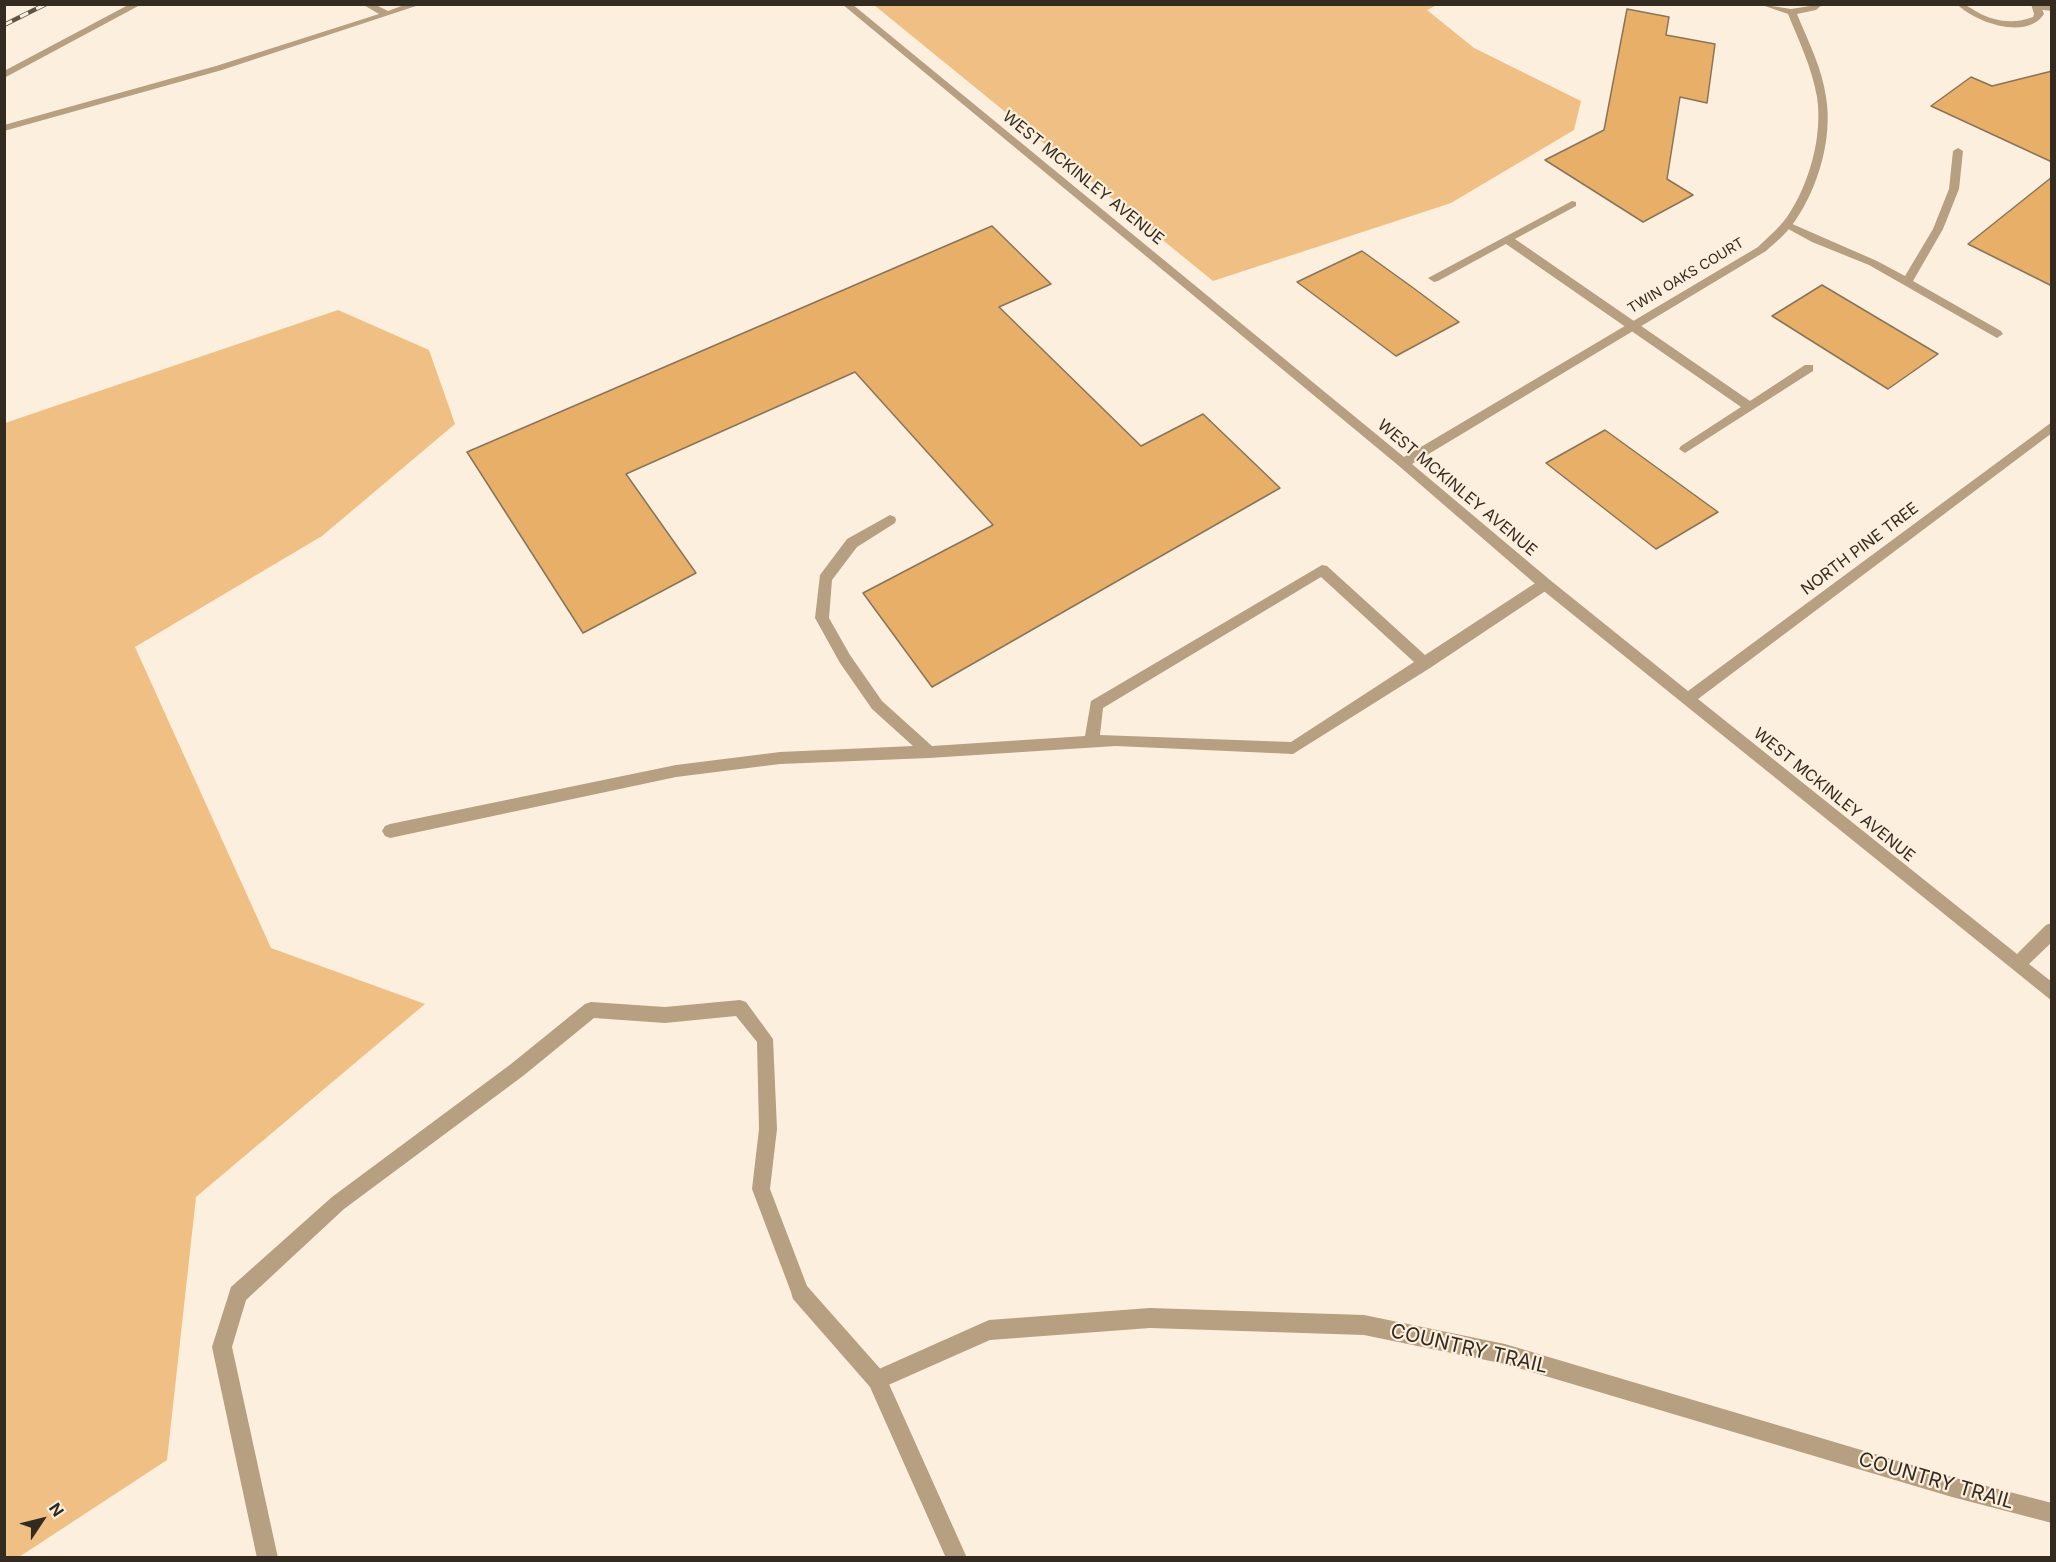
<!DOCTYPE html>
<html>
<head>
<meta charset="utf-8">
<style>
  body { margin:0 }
  #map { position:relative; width:2056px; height:1562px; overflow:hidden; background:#fdefde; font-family:Inter,sans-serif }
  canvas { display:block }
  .frame { position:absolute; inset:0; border:6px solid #342b20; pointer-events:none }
  .north { position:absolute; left:12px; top:1490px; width:60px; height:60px; -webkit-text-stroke:4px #fdefde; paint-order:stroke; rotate:55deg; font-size:16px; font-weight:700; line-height:24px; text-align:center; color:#342b20 }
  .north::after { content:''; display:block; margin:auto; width:21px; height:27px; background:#342b20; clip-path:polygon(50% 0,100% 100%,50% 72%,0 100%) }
</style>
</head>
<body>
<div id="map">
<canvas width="2056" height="1562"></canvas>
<div class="frame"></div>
<div class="north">N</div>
</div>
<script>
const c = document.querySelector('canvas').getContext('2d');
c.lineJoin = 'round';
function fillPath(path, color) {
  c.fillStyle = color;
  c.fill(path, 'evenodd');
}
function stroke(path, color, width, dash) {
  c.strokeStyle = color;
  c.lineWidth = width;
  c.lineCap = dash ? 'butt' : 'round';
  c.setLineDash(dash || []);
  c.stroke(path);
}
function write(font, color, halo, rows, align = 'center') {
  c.font = font + ' Inter,sans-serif';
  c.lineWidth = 4.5;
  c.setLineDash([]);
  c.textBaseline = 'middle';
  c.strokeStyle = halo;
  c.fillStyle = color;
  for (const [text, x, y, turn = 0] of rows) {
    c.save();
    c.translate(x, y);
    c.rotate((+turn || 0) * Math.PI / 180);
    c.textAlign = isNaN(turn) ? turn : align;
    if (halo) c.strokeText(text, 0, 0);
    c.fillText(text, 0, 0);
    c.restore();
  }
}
const green = new Path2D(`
  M874,5H1437L1427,10L1474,48L1581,101L1574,130L1451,203L1213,281Z
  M338,310L429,350L455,424L322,536L135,647L271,948L425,1004L196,1197L167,1460L19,1557H5V423Z`);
const building = new Path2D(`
  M1627,9L1669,17L1666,35L1715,44L1707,103L1680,97L1667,179L1693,195L1643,222L1545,160L1604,130Z
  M2052,71V162L1931,106L1971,77L1992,86Z
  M2052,177V286L1968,244Z
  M992,226L1051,284L999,307L1141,446L1203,414L1280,488L932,687L863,593L993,525L855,372L626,474L696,573L583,633L467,452Z
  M1362,251L1412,287L1459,322L1396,356L1297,282Z
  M1822,285L1938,354L1888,389L1772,316Z
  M1605,430L1656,467L1718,512L1656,549L1546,463Z`);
const service = new Path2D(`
  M130,4H142L4,78V71Z
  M362,4H374L388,11L407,4H422L222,70L4,131V125L216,66L379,14Z
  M2037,4L2052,5V11L2035,9L2033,7Z
  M1958,148L1963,151L1959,189L1943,229L1913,281L2001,331L2003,334L1997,338L1869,265L1812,242L1781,225L1782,223H1790L1877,261L1905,276L1933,229L1949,189L1953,151Z
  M1572,201L1576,202V206L1515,239L1750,401L1805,365H1813V371L1685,453L1679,449L1681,446L1741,407L1506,244L1438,281L1434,282L1428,278Z
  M890,515L895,517L896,520L895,523L857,547L832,580L829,618L850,655L882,701L932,746L1085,736L1091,701L1322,565L1327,566L1425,655L1540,580H1550L1552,584L1550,588L1430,668L1293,754L1116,746L929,758L780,764L676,777L390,838L385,836L382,831L385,826L390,824L676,765L780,752L913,746L872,709L840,663L815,618L820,575L847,539ZM1321,577L1414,662L1291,742L1100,735L1103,708Z
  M740,1000L746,1002L773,1039L777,1129L770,1189L807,1286L884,1373L967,1558H946L870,1387L793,1299L791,1292L752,1189L759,1129L757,1042L736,1016L665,1023L594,1018L523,1076L344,1209L246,1300L232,1347L278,1558H257L212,1347L231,1287L332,1197L511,1064L585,1004L591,1002L665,1007Z`);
const minor = new Path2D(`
  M842,4H852L1404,457L1758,247C1768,237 1779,228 1787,217C1809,185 1823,136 1817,97C1812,68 1799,41 1788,14L1759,4L1791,9L1823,4L1816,10L1797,14C1808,41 1822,68 1826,97C1833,138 1818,188 1795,221C1787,233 1776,242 1766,251L1412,464L1550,580L1688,691L2052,422V433L1698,699L2017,954L2046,925L2052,923V942L2029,964L2052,982V1001L1540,588L1399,466Z
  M1957,4C1967,4 1970,8 1979,13C1996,22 2015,24 2033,17L2034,14L2031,4H2040L2044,14C2027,41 1974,22 1957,4Z
  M1150,1308L1364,1315L1505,1344L1952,1477L2052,1503V1523L1952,1497L1505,1364L1364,1335L1150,1328L990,1340L877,1390L870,1387L867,1380L870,1373L989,1320Z`);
const rail = new Path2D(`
  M4,25L46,4`);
const farStreetnames = [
  ["TWIN OAKS COURT",1686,276,-31]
];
const streetNames = [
  ["WEST MCKINLEY AVENUE",1083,178,39],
  ["WEST MCKINLEY AVENUE",1457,488,40],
  ["NORTH PINE TREE",1860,549,-37],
  ["WEST MCKINLEY AVENUE",1834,795,39]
];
const nearStreetnames = [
  ["COUNTRY TRAIL",1469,1349,13],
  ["COUNTRY TRAIL",1936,1481,16]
];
fillPath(green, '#f0bf83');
fillPath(building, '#e7af67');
stroke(building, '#89745a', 1.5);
fillPath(service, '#b79f81');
fillPath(minor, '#b79f81');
stroke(rail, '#5e5448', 4.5);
stroke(rail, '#fdefde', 3, [9]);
write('14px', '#342b20', '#fdefde', farStreetnames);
write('16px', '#342b20', '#fdefde', streetNames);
write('20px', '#342b20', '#fdefde', nearStreetnames);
</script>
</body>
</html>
